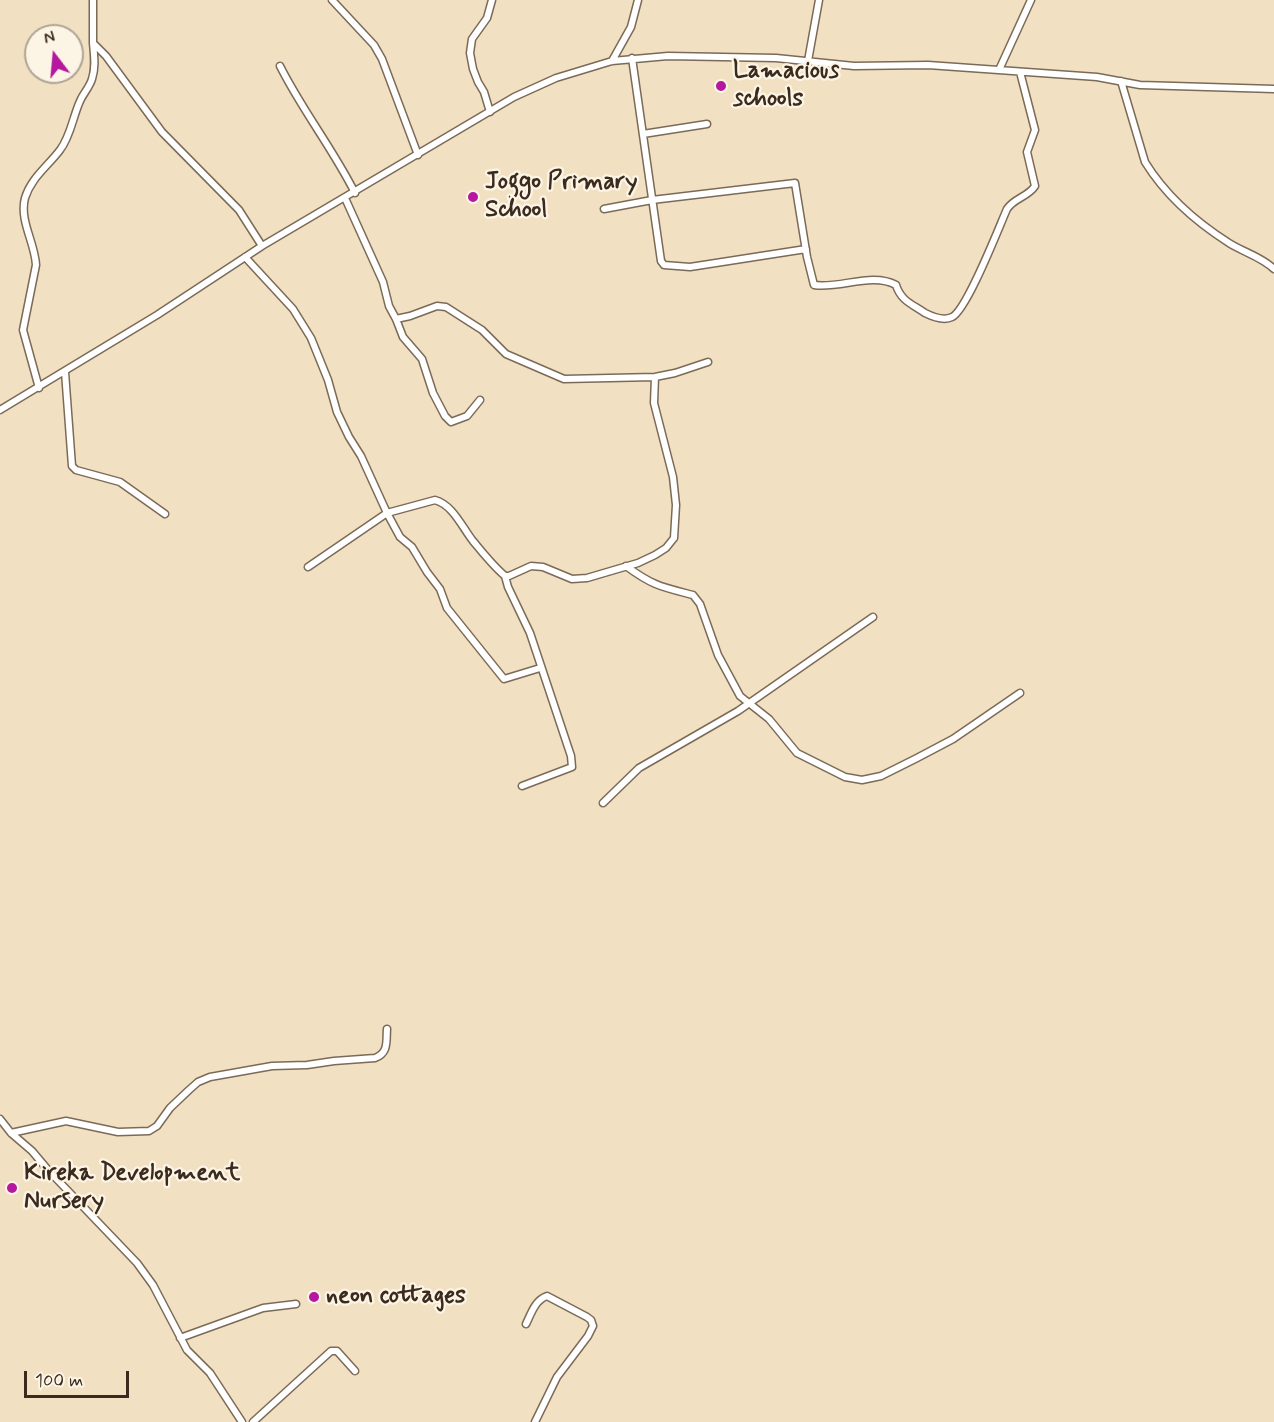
<!DOCTYPE html>
<html>
<head>
<meta charset="utf-8">
<style>
  body { margin:0 }
  #map { position:relative; width:1274px; height:1422px; overflow:hidden; background:#f2e0c2; font-family:Mynerve,sans-serif }
  canvas { display:block }
  .north { position:absolute; left:24px; top:24px; width:60px; height:60px; box-sizing:border-box; background:#fcf5e5; border:2px solid #afa495; border-radius:50%; rotate:344deg; font-size:16px; font-weight:700; line-height:24px; text-align:center; color:#3b2a1e }
  .north::after { content:''; display:block; margin:auto; width:21px; height:27px; background:#b5179e; clip-path:polygon(50% 0,100% 100%,50% 72%,0 100%) }
  .scale { position:absolute; left:24px; top:1371px; width:105px; height:27px; box-sizing:border-box; border:3px solid #3b2a1e; border-top:0; padding-left:8px; font-size:18px; line-height:21px; white-space:nowrap; color:#3b2a1e; -webkit-text-stroke:4px #fcf5e5; paint-order:stroke }
</style>
</head>
<body>
<div id="map">
<canvas width="1274" height="1422"></canvas>
<div class="north">N</div>
<div class="scale">100 m</div>
</div>
<script>
const c = document.querySelector('canvas').getContext('2d');
c.lineJoin = 'round';
function stroke(path, color, width, dash) {
  c.strokeStyle = color;
  c.lineWidth = width;
  c.lineCap = dash ? 'butt' : 'round';
  c.setLineDash(dash || []);
  c.stroke(path);
}
function write(font, color, halo, rows, align = 'center') {
  c.font = font + ' Mynerve,sans-serif';
  c.lineWidth = 4.5;
  c.setLineDash([]);
  c.textBaseline = 'middle';
  c.strokeStyle = halo;
  c.fillStyle = color;
  for (const [text, x, y, turn = 0] of rows) {
    c.save();
    c.translate(x, y);
    c.rotate((+turn || 0) * Math.PI / 180);
    c.textAlign = isNaN(turn) ? turn : align;
    if (halo) c.strokeText(text, 0, 0);
    c.fillText(text, 0, 0);
    c.restore();
  }
}
const minor = new Path2D(`
  M93,0V43L106,56L162,132L239,210L262,246
  M332,0L374,45L382,59L418,155
  M632,58L661,261L664,265L690,267L806,249
  M612,61L631,27L638,0
  M808,61L819,0
  M280,66C302,110 333,149 355,193
  M999,70L1031,0
  M1121,81L1145,162C1166,196 1196,222 1229,243C1243,252 1262,257 1274,269
  M490,112L484,92L478,82L473,69L470,53L472,39L487,18L492,0
  M643,134L707,124
  M345,198L383,282L389,306L396,319L410,316L437,306L446,307L482,330L506,354L564,379L655,377L675,373L708,362
  M604,209L652,200L795,183L807,257L814,285C840,289 872,272 896,285C901,301 912,304 925,313C933,317 944,321 952,317C967,310 999,227 1007,209C1014,198 1028,197 1035,186L1027,152L1035,130L1020,72
  M245,257L293,309L311,338L328,380L337,412L349,437L361,456L387,513L435,500C453,505 462,527 473,541C483,553 493,566 505,576H509L531,566L543,567L572,579L587,578L638,563L655,555L666,548L674,538L676,505L673,477L654,403L655,377
  M396,319L403,337L422,359L433,393L445,416L451,422L467,416L480,400
  M65,372L72,466L76,470L120,482L165,514
  M39,388L23,330L36,265C35,243 19,220 25,198C31,178 48,166 60,150C71,136 73,115 81,99C84,93 90,86 92,79C96,67 94,55 93,43
  M0,410L157,315L262,246L514,97L556,78L612,61L668,56L776,58L854,66L928,65L1097,77L1140,85L1274,89
  M626,566C653,586 662,587 693,595L700,604L718,655L740,696L769,719L797,753L845,777L862,780L881,776L917,758L953,739L1020,693
  M308,567L387,513L400,537L412,547L427,572L440,589L447,608L504,679L540,668
  M505,576L508,587L530,633L571,756L572,767L522,786
  M603,803L639,768L738,711L873,617
  M0,1119L11,1133L32,1151L48,1170L137,1263L153,1285L187,1350L210,1373L242,1422
  M11,1133L66,1121L118,1132L149,1131L157,1126L170,1108L189,1090L198,1082L210,1077L272,1066L307,1065L334,1061L375,1058C389,1053 386,1041 387,1029
  M526,1324C531,1314 535,1300 547,1296L587,1317L591,1320L593,1326L588,1336L557,1377L535,1422
  M180,1338L263,1308L296,1304
  M253,1422L331,1351H337L355,1371`);
const markers = [
  [721,86,6,"#b5179e"],
  [473,197,6,"#b5179e"],
  [12,1188,6,"#b5179e"],
  [314,1297,6,"#b5179e"]
];
const poiNames = [
  ["Lamacious",733,72],
  ["schools",733,100],
  ["Joggo Primary",485,183],
  ["School",485,211],
  ["Kireka Development",24,1174],
  ["Nursery",24,1202],
  ["neon cottages",326,1297]
];
stroke(minor, '#7b6a57', 9);
stroke(minor, '#fff', 6);
for (const [x, y, r, color] of markers) {
  const dot = new Path2D();
  dot.arc(x, y, r, 0, 2 * Math.PI);
  c.fillStyle = color;
  c.fill(dot);
  stroke(dot, '#fcf5e5', 2);
}
write('bold 24px', '#3b2a1e', '#fcf5e5', poiNames, 'left');
</script>
</body>
</html>
